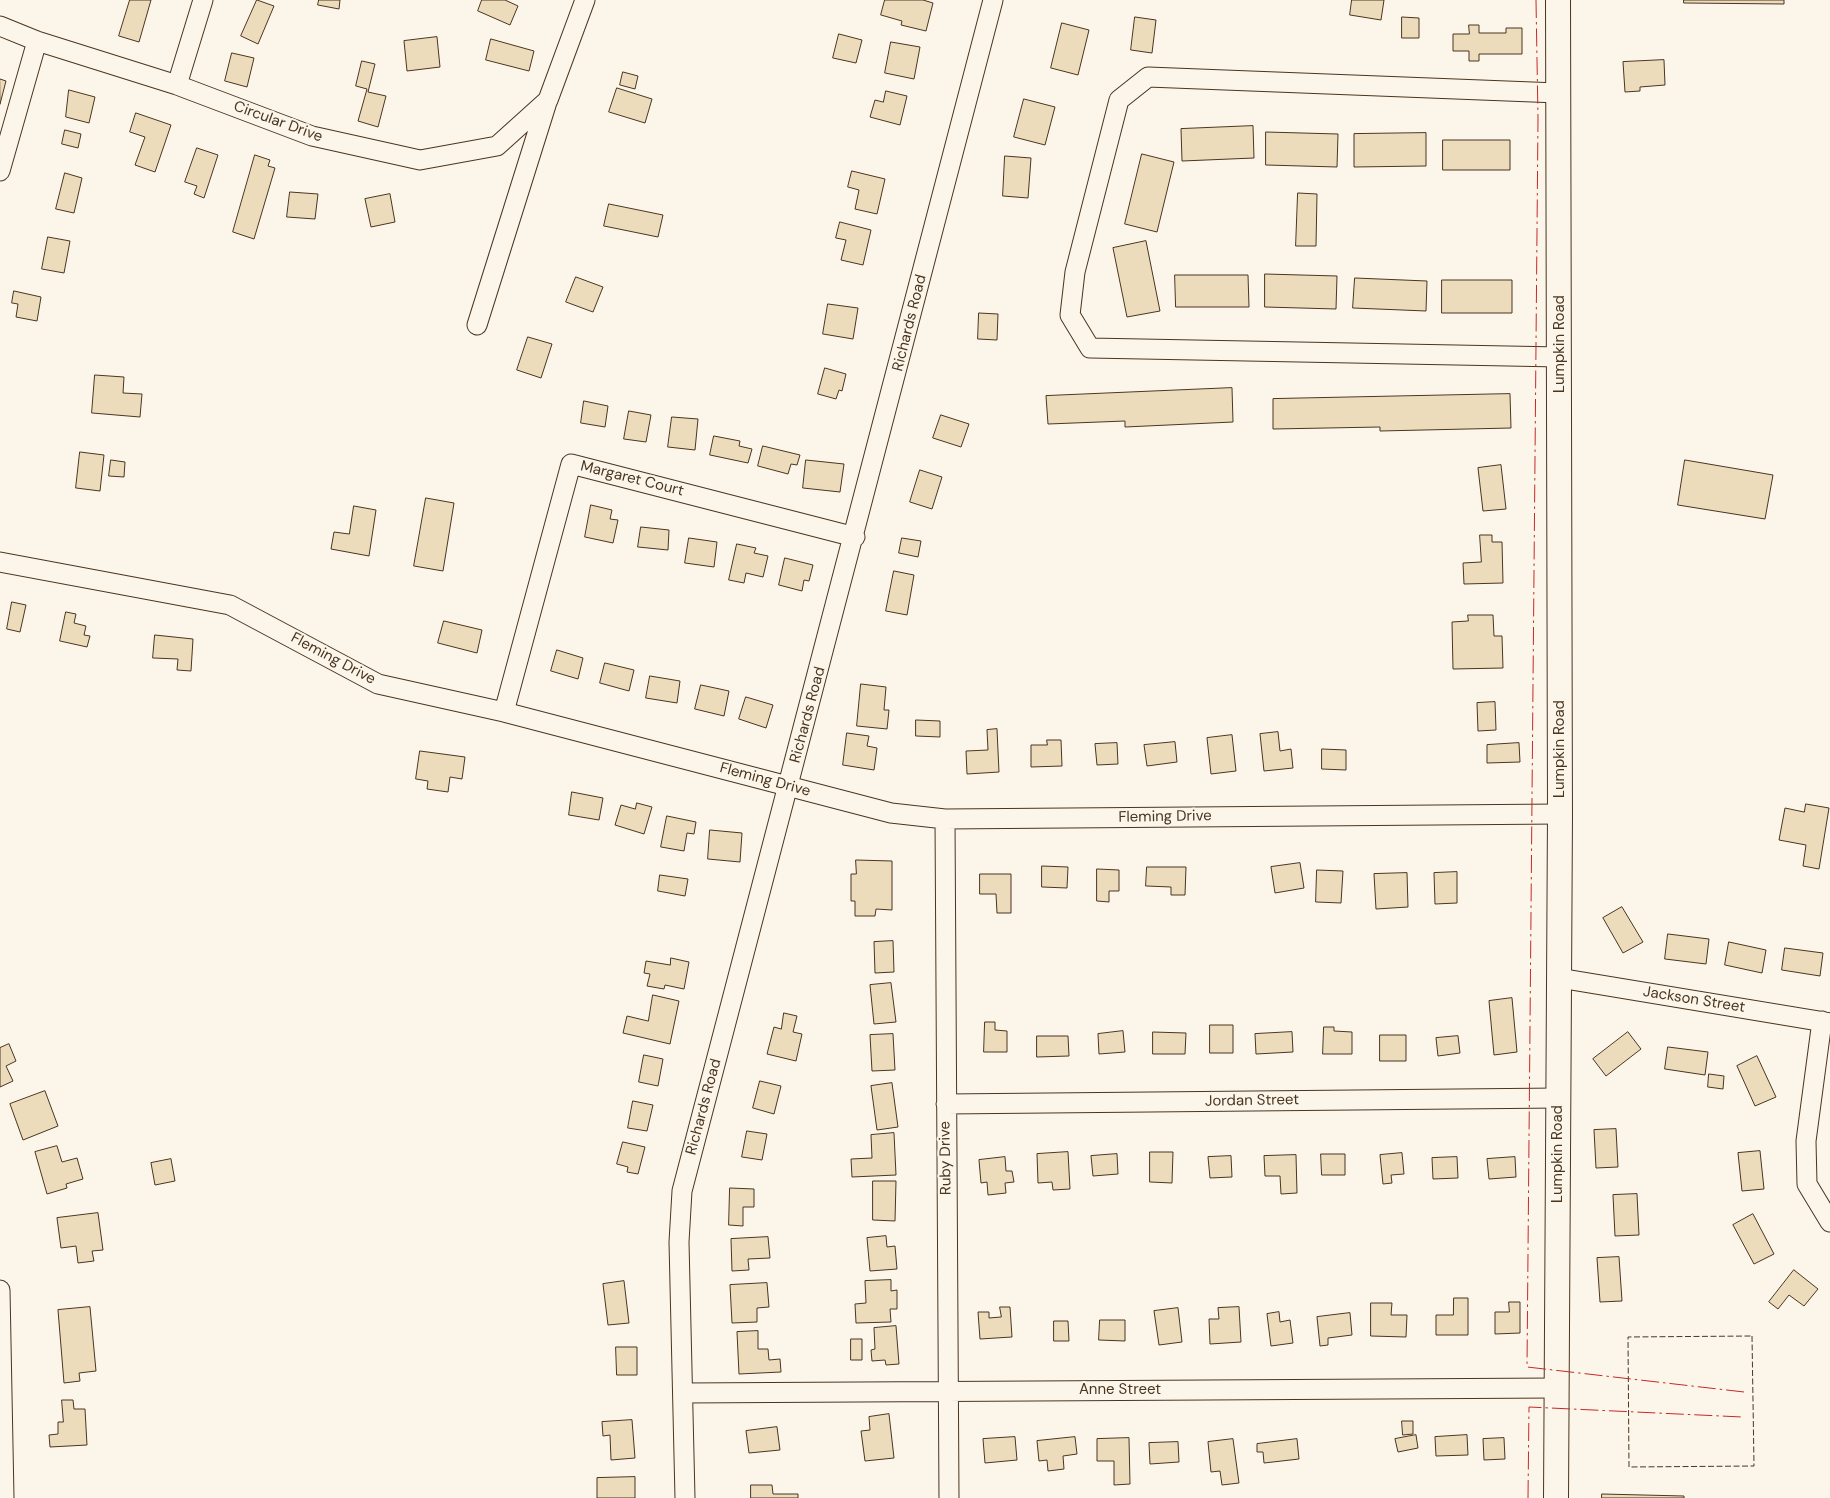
<!DOCTYPE html>
<html>
<head>
<meta charset="utf-8">
<style>
  body { margin:0 }
  canvas { display:block; background:#fbf6e9 }
</style>
</head>
<body>
<canvas width="1830" height="1498"></canvas>
<script>
const c = document.querySelector('canvas').getContext('2d');
c.lineJoin = 'round';
function fillPath(path, color) {
  c.fillStyle = color;
  c.fill(path, 'evenodd');
}
function stroke(path, color, width, dash) {
  c.strokeStyle = color;
  c.lineWidth = width;
  c.lineCap = dash ? 'butt' : 'round';
  c.setLineDash(dash || []);
  c.stroke(path);
}
function write(font, color, halo, rows, align = 'center') {
  c.font = font + ' "DM Sans",sans-serif';
  c.lineWidth = 4;
  c.setLineDash([]);
  c.textBaseline = 'middle';
  c.strokeStyle = halo;
  c.fillStyle = color;
  for (const [text, x, y, turn = 0] of rows) {
    c.save();
    c.translate(x, y);
    c.rotate((+turn || 0) * Math.PI / 180);
    c.textAlign = isNaN(turn) ? turn : align;
    if (halo) c.strokeText(text, 0, 0);
    c.fillText(text, 0, 0);
    c.restore();
  }
}
const building = new Path2D(`
  M130,0H151L139,42L119,36Z
  M257,0L274,6L258,44L241,36Z
  M319,0H340L339,9L318,5Z
  M482,0H505L518,6L510,25L478,11Z
  M885,0H923L933,3L926,31L901,25L902,21L881,15Z
  M1352,0H1384L1381,20L1350,15Z
  M1684,0H1784V4L1684,3Z
  M1135,17L1156,20L1152,53L1131,50Z
  M1402,17L1419,18V38H1402Z
  M1062,23L1089,30L1078,75L1051,68Z
  M1469,25H1479V33H1506V28H1522V54H1479V61H1469V51H1453V34H1469Z
  M839,34L862,40L856,63L833,58Z
  M437,37L440,67L407,71L404,41Z
  M491,39L534,51L529,71L486,60Z
  M891,42L920,47L914,79L885,73Z
  M232,53L254,58L247,87L225,81Z
  M1664,60L1665,85L1640,87V91L1625,92L1623,62Z
  M362,61L375,64L368,92L386,96L378,127L358,121L367,89L356,86Z
  M623,72L638,76L635,89L620,85Z
  M0,79L6,81L0,104Z
  M617,88L652,99L645,123L609,112Z
  M69,90L95,97L89,123L66,117Z
  M886,91L907,96L900,125L870,117L875,100L883,102Z
  M1024,99L1055,107L1045,145L1014,137Z
  M136,113L171,125L155,172L135,165L145,137L130,132Z
  M1253,126L1254,158L1182,161L1181,129Z
  M65,130L81,134L78,148L62,144Z
  M1266,132L1338,134L1337,167L1266,165Z
  M1426,133V166L1354,167V134Z
  M1443,140H1510V170H1443Z
  M197,148L218,155L204,198L194,194L197,186L185,182Z
  M1142,154L1174,162L1157,232L1125,224Z
  M255,155L270,160L268,166L275,168L254,239L233,232Z
  M1005,156L1031,158L1028,198L1003,196Z
  M852,171L885,179L877,214L855,209L859,190L848,187Z
  M65,173L82,178L74,213L56,209Z
  M290,192L318,194L315,219L287,217Z
  M1298,193L1317,194L1316,246H1296Z
  M390,194L395,222L371,227L365,199Z
  M609,204L663,215L658,237L604,226Z
  M840,222L871,230L863,265L841,260L846,240L836,238Z
  M48,237L70,241L64,273L42,269Z
  M1146,241L1160,311L1127,317L1113,248Z
  M1265,274L1337,276L1336,309L1265,307Z
  M1175,275H1248L1249,307H1176Z
  M576,277L603,287L593,312L566,302Z
  M1355,278L1427,281L1426,311L1353,308Z
  M1442,280H1512V313H1442Z
  M14,291L41,297L37,321L16,317L18,304L12,303Z
  M828,304L858,308L853,339L823,334Z
  M979,313L998,314L997,340L978,339Z
  M528,337L552,344L541,378L517,370Z
  M825,368L846,374L842,391L839,390L836,399L818,394Z
  M95,375L124,377L123,393L142,394L140,417L92,413Z
  M1232,388L1233,422L1125,427V421L1048,424L1046,396Z
  M1510,394L1511,428L1380,431V427L1273,429V399Z
  M584,401L608,406L605,427L581,423Z
  M629,411L651,415L646,442L624,439Z
  M941,415L969,424L961,447L933,438Z
  M672,417L698,419L695,450L668,447Z
  M714,436L740,441L739,446L752,449L748,463L710,455Z
  M763,446L800,455L797,465L791,464L788,474L758,466Z
  M80,452L104,455L100,491L76,488Z
  M111,460L125,462L124,477L109,476Z
  M806,460L844,464L840,492L803,488Z
  M1685,460L1773,475L1765,519L1678,505Z
  M1501,465L1506,509L1483,511L1478,468Z
  M920,470L942,477L932,509L910,502Z
  M426,498L454,503L443,571L414,566Z
  M591,505L612,510L610,519L618,520L613,543L585,537Z
  M354,506L376,510L369,556L331,549L334,532L349,534Z
  M641,527L669,530L668,550L638,547Z
  M1480,535H1492V542H1502L1503,583L1464,584L1463,563L1481,562Z
  M689,538L717,542L714,567L685,563Z
  M902,538L921,541L918,557L899,553Z
  M737,544L756,548L754,553L768,556L763,577L746,573L744,583L729,580Z
  M785,558L813,565L809,581L804,580L802,591L779,585Z
  M894,571L914,575L907,615L886,611Z
  M12,602L26,605L20,632L7,629Z
  M66,612L76,614L74,623L86,626L84,635L90,636L87,647L60,641Z
  M1468,615H1493L1494,636H1502L1503,668L1453,669L1452,622L1468,621Z
  M444,621L482,630L477,653L438,643Z
  M155,635L193,639L191,671L177,670L178,659L153,658Z
  M557,650L583,658L578,679L551,671Z
  M605,663L634,670L629,691L600,683Z
  M650,676L680,681L677,703L646,698Z
  M861,684L886,687L884,710H889L887,729L857,726Z
  M701,685L729,691L724,716L695,709Z
  M746,697L773,705L766,728L739,719Z
  M1495,702L1496,730L1478,731L1477,703Z
  M916,720L940,721V737L916,736Z
  M997,729L999,772L967,774L966,751L988,750L987,730Z
  M1278,732L1280,751L1291,749L1293,768L1264,771L1260,734Z
  M847,733L869,736L867,746L877,748L874,770L843,765Z
  M1232,735L1236,771L1211,774L1207,738Z
  M1047,740H1061L1062,766L1031,767V745H1047Z
  M1175,742L1177,762L1147,766L1144,745Z
  M1117,743L1118,764L1097,765L1095,744Z
  M1519,743L1520,762L1487,763V745Z
  M1322,749L1346,750V770L1322,769Z
  M420,751L465,757L462,779L450,777L448,792L427,789L428,781L416,779Z
  M572,792L603,798L599,820L569,815Z
  M637,803L652,807L644,834L615,825L621,805L635,809Z
  M1806,804L1829,808L1819,869L1803,866L1806,845L1779,840L1785,808L1804,812Z
  M667,816L696,822L694,834L687,833L684,851L661,847Z
  M710,830L742,833L740,862L708,859Z
  M856,860L892,861V910L876,909L875,916H855V901H851V874H856Z
  M1300,863L1304,888L1275,893L1271,867Z
  M1042,866L1068,867L1067,888L1042,887Z
  M1147,867H1186L1185,895H1171V887L1146,886Z
  M1097,869L1119,870V891H1109V902L1097,901Z
  M1317,870L1343,871L1341,903L1316,902Z
  M1457,872V903L1435,904L1434,873Z
  M1407,873L1408,907L1376,909L1374,874Z
  M980,874H1011V913H997L996,894H980Z
  M660,875L688,879L685,896L658,891Z
  M1622,907L1643,942L1623,953L1603,918Z
  M1668,934L1709,939L1706,964L1665,959Z
  M893,941L894,972L875,973L874,942Z
  M1729,942L1766,950L1762,973L1725,965Z
  M1785,948L1823,953L1820,976L1782,970Z
  M671,958L689,962L684,989L665,985L664,989L647,986L650,974L644,973L646,961L670,965Z
  M891,983L896,1022L874,1024L870,985Z
  M653,995L679,1001L670,1044L623,1033L627,1016L648,1021Z
  M1512,998L1517,1052L1494,1055L1489,1001Z
  M784,1013L797,1016L793,1032L802,1034L796,1061L767,1054L774,1027L781,1029Z
  M985,1022H995V1030L1007,1031V1052H984Z
  M1210,1025H1233V1053H1210Z
  M1324,1027H1334V1031L1352,1032V1054H1323Z
  M1123,1031L1125,1052L1099,1054L1098,1034Z
  M1153,1032L1186,1033L1185,1054H1153Z
  M1292,1032L1293,1052L1256,1054L1255,1034Z
  M1628,1032L1641,1049L1606,1076L1593,1059Z
  M893,1034L895,1070L872,1071L870,1035Z
  M1380,1035H1406V1061H1380Z
  M1037,1036H1068L1069,1056L1037,1057Z
  M1458,1036L1460,1053L1438,1056L1436,1038Z
  M9,1044L16,1061L6,1066L13,1081L0,1087V1048Z
  M1668,1047L1708,1052L1705,1075L1665,1069Z
  M644,1055L663,1059L658,1086L639,1082Z
  M1757,1056L1776,1097L1755,1106L1737,1066Z
  M1709,1074L1724,1076L1723,1089L1708,1087Z
  M760,1081L781,1086L774,1114L753,1108Z
  M892,1083L898,1127L877,1130L871,1086Z
  M45,1091L58,1126L23,1140L10,1104Z
  M633,1101L653,1105L647,1131L628,1128Z
  M1616,1129L1618,1167L1596,1168L1594,1130Z
  M747,1131L767,1134L762,1160L742,1157Z
  M894,1133L896,1175L852,1177L851,1159L872,1158L871,1135Z
  M623,1142L645,1147L638,1174L627,1172L628,1167L617,1164Z
  M57,1146L62,1162L77,1158L83,1179L66,1184L67,1188L47,1194L35,1152Z
  M1760,1151L1764,1189L1742,1191L1738,1153Z
  M1068,1152L1070,1189L1053,1190L1052,1182L1038,1183L1037,1154Z
  M1150,1152H1173L1172,1183L1150,1182Z
  M1402,1153L1404,1174L1391,1175L1392,1183L1383,1184L1380,1155Z
  M1117,1154L1118,1174L1093,1176L1091,1156Z
  M1321,1154H1345V1175H1322Z
  M1296,1155L1297,1193L1281,1194L1280,1176H1265L1264,1156Z
  M1231,1156L1232,1177L1210,1178L1208,1157Z
  M1005,1157L1006,1171H1012L1014,1182L1005,1183L1006,1193L988,1195L987,1182L981,1183L979,1160Z
  M1457,1157L1458,1178L1433,1179L1432,1158Z
  M1515,1157L1516,1177L1489,1179L1487,1159Z
  M171,1159L175,1181L155,1185L151,1163Z
  M873,1181H896L895,1221L873,1220Z
  M730,1188L754,1189V1207H743V1226L729,1225Z
  M1637,1194L1639,1235L1615,1236L1613,1195Z
  M98,1213L103,1250L92,1251L94,1261L78,1263L76,1246L61,1248L57,1218Z
  M1753,1214L1774,1254L1754,1264L1733,1225Z
  M886,1236L887,1247L895,1246L897,1269L870,1271L867,1238Z
  M768,1237L770,1258L748,1259L749,1270L732,1271L731,1239Z
  M1619,1257L1622,1301L1600,1302L1597,1258Z
  M1794,1270L1818,1289L1804,1306L1789,1295L1778,1309L1769,1302Z
  M891,1280V1291L897,1290V1309H890L891,1322L856,1323L855,1304L866,1303L865,1281Z
  M624,1281L629,1323L608,1325L603,1284Z
  M767,1283L769,1307L757,1308V1322L732,1323L730,1285Z
  M1454,1298H1468V1335H1436V1315H1453Z
  M1509,1302H1520V1333L1495,1334V1312H1509Z
  M1371,1303H1392L1391,1315H1407L1406,1337L1371,1336Z
  M90,1307L96,1371L79,1373L80,1381L64,1383L58,1310Z
  M1000,1307H1010L1012,1337L980,1339L978,1312H989V1318L1001,1317Z
  M1239,1307L1241,1342L1210,1344L1209,1319H1219L1218,1308Z
  M1178,1308L1182,1342L1159,1345L1154,1311Z
  M1279,1312L1280,1322L1290,1320L1293,1343L1271,1346L1267,1314Z
  M1350,1313L1352,1335L1328,1338V1345L1320,1346L1317,1317Z
  M1100,1320H1125V1341L1099,1340Z
  M1054,1321H1068L1069,1341H1054Z
  M896,1326L899,1364L886,1365L885,1360L872,1361L871,1350L875,1349L874,1328Z
  M758,1331V1349H768L769,1360L780,1359L781,1372L739,1374L737,1332Z
  M851,1339H862V1360H851Z
  M616,1347H637V1375H617Z
  M62,1400H73L74,1409H85L87,1445L50,1447L49,1435L58,1434V1422H63Z
  M889,1414L894,1458L865,1461L861,1431L870,1430L869,1417Z
  M632,1420L635,1458L611,1460L610,1435L603,1436L602,1422Z
  M1402,1421H1413V1434L1403,1435Z
  M777,1427L780,1450L749,1453L746,1431Z
  M1416,1435L1418,1448L1398,1452L1395,1439Z
  M1467,1435L1468,1455L1436,1456L1435,1437Z
  M1015,1437L1017,1460L985,1463L983,1439Z
  M1075,1437L1077,1454L1063,1456L1064,1469L1048,1471L1047,1460L1039,1461L1037,1441Z
  M1129,1438L1130,1484L1114,1485V1461H1097V1439Z
  M1504,1438L1505,1459L1484,1460L1483,1439Z
  M1233,1439L1239,1483L1222,1485L1220,1471L1211,1472L1208,1442Z
  M1297,1439L1299,1459L1264,1463L1263,1452H1257V1444Z
  M1178,1442L1179,1462L1150,1464L1149,1443Z
  M635,1477V1498H597V1478Z
  M751,1485H772L773,1494H798V1498H751Z
  M1602,1494L1684,1496V1498H1602Z`);
const minor = new Path2D(`
  M0,26L37,41L177,85L312,136L420,160L497,146L548,100L585,0
  M177,85L203,0
  M1558,93L1148,77L1119,100L1075,272L1070,315L1090,348L1560,357
  M0,171L37,41
  M477,325L547,102
  M0,562L230,605L378,684L504,712L891,813L945,819L1560,814
  M504,712L571,464L855,537
  M945,819L949,1498
  M1559,978L1830,1023
  M1822,1021L1806,1141L1807,1184L1830,1222
  M946,1104L1559,1098
  M0,1290L4,1498
  M684,1393L1556,1388
  M685,1498L679,1242L682,1191L993,0`);
const major = new Path2D(`
  M1556,1498L1560,814L1558,0`);
const fence = new Path2D(`
  M1752,1336L1754,1466L1629,1467L1628,1337Z`);
const power = new Path2D(`
  M1536,0L1538,118L1527,1367L1744,1392
  M1528,1498L1529,1407L1742,1417`);
const streetNames = [
  ["Circular Drive",278,122,20],
  ["Richards Road",910,323,-76],
  ["Lumpkin Road",1560,344,-90],
  ["Margaret Court",632,479,14],
  ["Fleming Drive",333,659,28],
  ["Richards Road",808,715,-75],
  ["Lumpkin Road",1560,749,-90],
  ["Fleming Drive",765,780,15],
  ["Fleming Drive",1165,817,-1],
  ["Jackson Street",1694,1000,9],
  ["Jordan Street",1252,1101,-1],
  ["Richards Road",704,1107,-75],
  ["Lumpkin Road",1558,1154,-90],
  ["Ruby Drive",946,1158,-91],
  ["Anne Street",1120,1390]
];
fillPath(building, '#ecdcbc');
stroke(building, '#4a3520', 1);
stroke(minor, '#4a3520', 21);
stroke(major, '#4a3520', 26);
stroke(minor, '#fbf6e9', 19);
stroke(major, '#fbf6e9', 24);
stroke(fence, '#4a3520', 1, [6, 2.5]);
stroke(power, '#c62828', 1, [18, 4, 2.5, 4]);
write('15px', '#4a3520', '#fbf6e9', streetNames);
</script>
</body>
</html>
